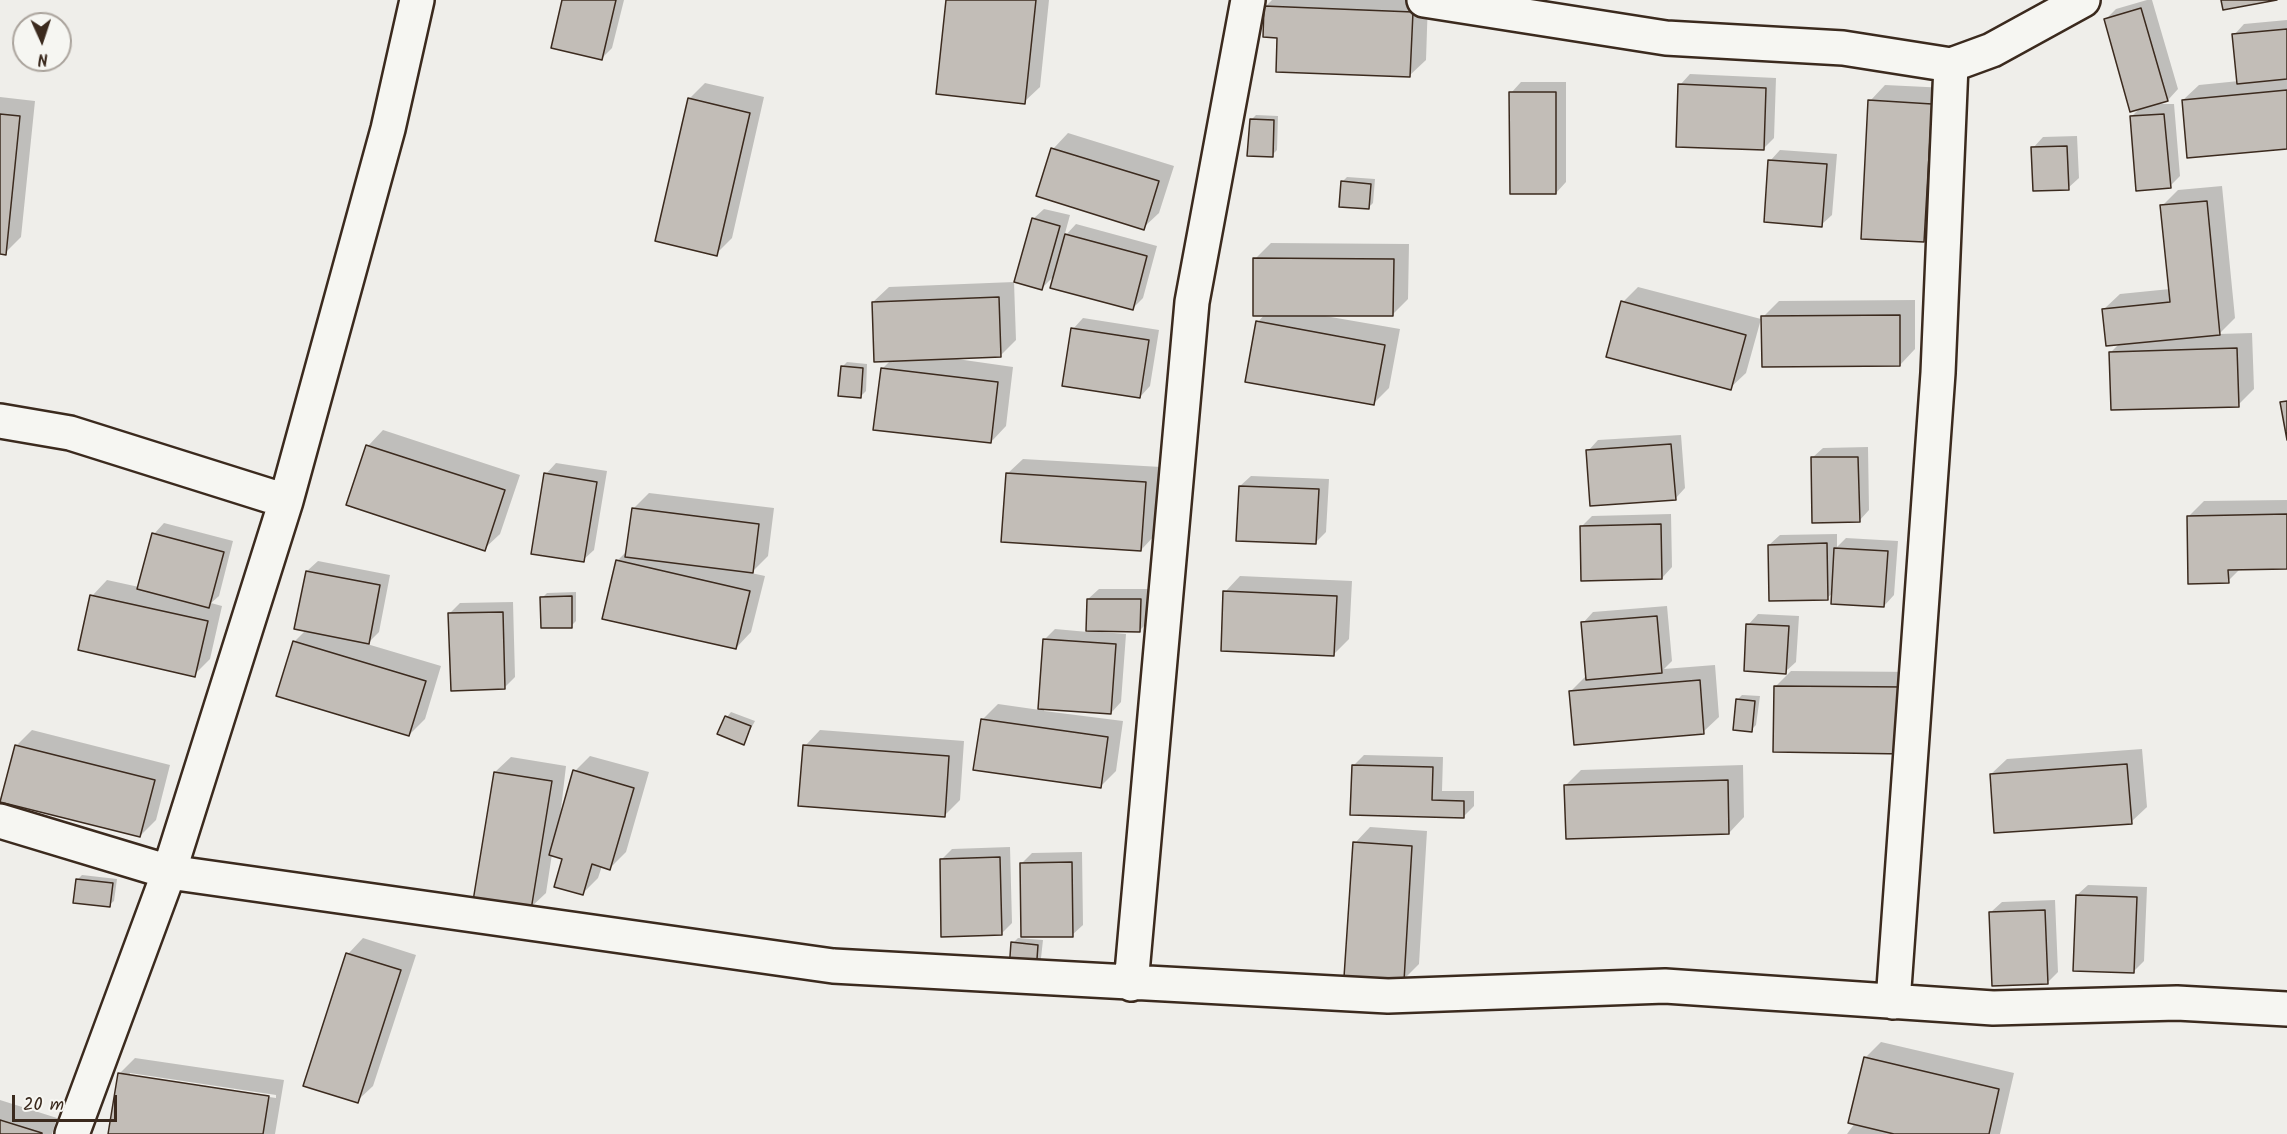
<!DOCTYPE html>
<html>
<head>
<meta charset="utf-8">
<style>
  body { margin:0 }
  #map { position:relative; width:2287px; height:1134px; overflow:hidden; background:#efeeea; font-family:Kalam,sans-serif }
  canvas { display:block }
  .north { position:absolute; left:12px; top:12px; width:60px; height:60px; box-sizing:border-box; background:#f6f6f2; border:2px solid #aba49d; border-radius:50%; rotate:177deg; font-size:16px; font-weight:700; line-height:24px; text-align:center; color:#3b2a1e }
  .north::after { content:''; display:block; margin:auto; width:21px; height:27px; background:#3b2a1e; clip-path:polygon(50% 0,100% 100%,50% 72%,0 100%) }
  .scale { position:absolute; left:12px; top:1095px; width:105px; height:27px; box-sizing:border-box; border:3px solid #3b2a1e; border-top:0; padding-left:8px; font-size:18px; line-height:21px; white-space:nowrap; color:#3b2a1e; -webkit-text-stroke:4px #f6f6f2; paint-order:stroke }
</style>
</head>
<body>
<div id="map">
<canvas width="2287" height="1134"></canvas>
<div class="north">N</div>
<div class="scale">20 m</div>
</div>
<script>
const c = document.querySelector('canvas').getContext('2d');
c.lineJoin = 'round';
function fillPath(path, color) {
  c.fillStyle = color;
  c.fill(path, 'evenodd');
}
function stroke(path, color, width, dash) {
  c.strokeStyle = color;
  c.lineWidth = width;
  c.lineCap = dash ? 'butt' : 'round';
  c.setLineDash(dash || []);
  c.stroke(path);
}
const shadow = new Path2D(`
  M564,0H624L612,48L601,59Z
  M948,0H1049L1040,87L1024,102Z
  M1272,0H1428L1426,60L1410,75L1279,36L1266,6Z
  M2147,0H2152L2178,89L2168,100L2152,104H2174L2180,176L2170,186L2131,117L2141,107L2106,19L2116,9Z
  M2287,20V147L2183,100L2199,85L2239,81L2234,35L2244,24Z
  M1690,74L1776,78L1774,138L1763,149L1680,85Z
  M1521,82H1566V182L1556,193L1511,93Z
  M705,83L764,97L732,238L716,254L689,99Z
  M1885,85L1947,88L1939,225L1924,240L1870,101Z
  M0,97L35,101L21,237L5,253L0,252Z
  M1256,115L1278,116L1277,150L1272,155L1251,120Z
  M1068,133L1174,166L1159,213L1143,228L1053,149Z
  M2077,136L2079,178L2068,188L2033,148L2043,137Z
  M1780,150L1837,154L1832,215L1821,225L1770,161Z
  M1347,177L1375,179L1373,203L1368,208L1342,182Z
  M2222,186L2235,318L2219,334L2252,333L2254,389L2238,405L2111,352L2120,343L2104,309L2120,294L2170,289L2162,206L2178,190Z
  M1044,209L1070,215L1064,237L1076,224L1157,246L1143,298L1132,309L1055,275L1042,288L1033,219Z
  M1271,243L1409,244L1408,299L1393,314L1325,316L1400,329L1389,388L1373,404L1258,322L1265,314L1255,259Z
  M1014,282L1016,340L1000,356L950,358L1013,367L1006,426L991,442L882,369L891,360L873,302L889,287Z
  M1638,287L1761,319L1746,373L1730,388L1623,302Z
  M1915,300V349L1900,365L1763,317L1779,301Z
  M1083,318L1159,330L1150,386L1140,397L1073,329Z
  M847,362L867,364L866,391L861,396L842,367Z
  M383,430L520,475L500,534L484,549L368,446Z
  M1681,435L1685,488L1675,499L1588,451L1598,440Z
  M1868,447L1869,510L1859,521L1812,458L1823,448Z
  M1023,459L1161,467L1156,534L1141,550L1007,474Z
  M556,463L607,471L594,550L583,560L546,474Z
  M1251,476L1329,479L1326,532L1316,542L1240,486Z
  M649,493L774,508L768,556L751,573L765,576L751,632L736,648L617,561L628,550L633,509Z
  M2287,500V567L2241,568L2228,581L2188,517L2204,501Z
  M1671,514L1672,567L1662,578L1581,527L1592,516Z
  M164,523L233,541L219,596L211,603L222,606L210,659L194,675L92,596L107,580L139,587L154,534Z
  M1837,534V547L1846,538L1898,541L1894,595L1884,606L1833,593L1827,598L1769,545L1780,535Z
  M318,561L390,575L379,632L367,644L441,666L425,719L409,735L294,642L306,630L307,571Z
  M1240,576L1352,581L1349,639L1334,654L1225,592Z
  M1099,589H1151L1150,620L1140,630H1101V632L1126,634L1121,702L1111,713L1045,708L1044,711L1123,721L1116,771L1100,787L982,720L998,704L1040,710L1044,640L1055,629L1088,632V599Z
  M576,592V621L571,626L542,598L547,593Z
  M513,602L515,677L505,687L449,614L460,603Z
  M1667,606L1672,661L1664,669L1715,665L1719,717L1703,732L1571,691L1587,675L1583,623L1593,612Z
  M1758,614L1799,616L1796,662L1785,672L1748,625Z
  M1791,671L1921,672V736L1775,687Z
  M1742,695L1760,696L1756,725L1751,730L1737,700Z
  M731,712L755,721L743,743L727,717Z
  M32,730L170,765L156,820L140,836L16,746Z
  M820,730L964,741L960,800L944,816L805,746Z
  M2142,749L2147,807L2131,822L1991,774L2007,759Z
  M1364,755L1443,757L1442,791H1474V806L1463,817L1353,766Z
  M590,756L649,772L626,852L610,868L602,866L598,878L583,893L563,858L552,854L546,893L530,908L495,772L511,757L566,766L559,826L575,771Z
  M1743,765L1744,817L1729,833L1566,785L1581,770Z
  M1370,827L1427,831L1419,964L1403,980L1355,843Z
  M1010,847L1012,923L1001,934L941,860L952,849Z
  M1082,852L1083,925L1072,935L1022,863L1032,853Z
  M82,875L117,879L114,901L109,905L77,880Z
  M2088,885L2147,887L2144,961L2134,971L2077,895Z
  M2055,900L2058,972L2047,983L1991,912L2002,902Z
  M363,938L416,955L373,1086L357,1101L348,954Z
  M1018,938L1043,940L1040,967L1013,943Z
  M1881,1042L2014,1073L2000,1134H1847L1855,1123L1865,1058Z
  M135,1058L284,1080L275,1134H110L120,1073ZM130,1073L276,1095V1098L130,1076Z
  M0,1100L57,1118L52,1134H0Z`);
const building = new Path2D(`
  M562,0H616L602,60L551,48Z
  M946,0H1036L1025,104L936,94Z
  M2221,0H2277L2223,10Z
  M1264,6L1413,12L1410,77L1276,72L1277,38L1263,37Z
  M2141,8L2168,101L2130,112L2104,19Z
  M2287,29V79L2237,84L2232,34Z
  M1678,84L1766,88L1764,150L1676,147Z
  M2287,90V149L2187,158L2182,100Z
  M1509,92H1556V194H1510Z
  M688,98L750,113L717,256L655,241Z
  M1868,100L1932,104L1924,242L1861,239Z
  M0,114L20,116L6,255L0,254Z
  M2164,114L2171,188L2136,191L2130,116Z
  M1250,119L1274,120L1273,157L1247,156Z
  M2067,146L2069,190L2033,191L2031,147Z
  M1051,148L1159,181L1144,230L1036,196Z
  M1768,160L1827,164L1822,227L1764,222Z
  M1341,181L1371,184L1369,209L1339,207Z
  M2207,201L2220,335L2106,346L2102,309L2170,302L2160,205Z
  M1032,218L1060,226L1042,290L1014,282Z
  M1065,234L1147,256L1133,310L1050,288Z
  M1253,258L1394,259L1393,316H1253Z
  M999,297L1001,357L874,362L872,302Z
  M1621,301L1746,335L1731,390L1606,357Z
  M1900,315V366L1762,367L1761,316Z
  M1256,321L1385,345L1374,405L1245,382Z
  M1071,328L1149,340L1140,398L1062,386Z
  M2237,348L2239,407L2111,410L2109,352Z
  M841,366L863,368L861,398L838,396Z
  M881,368L998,382L991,443L873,430Z
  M2287,401V440L2280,402Z
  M1671,444L1676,500L1590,506L1586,450Z
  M366,445L505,490L485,551L346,505Z
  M1811,457H1858L1860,522L1812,523Z
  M544,473L597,482L584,562L531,554Z
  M1006,473L1146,482L1141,551L1001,542Z
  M1239,486L1319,489L1316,544L1236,541Z
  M632,508L759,524L753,573L625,557Z
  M2287,514V569L2228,570L2229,583L2188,584L2187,516Z
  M1661,524L1662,579L1581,581L1580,526Z
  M152,533L224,552L209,608L137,589Z
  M1827,543L1828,600L1769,601L1768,545Z
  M1834,548L1888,551L1884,607L1831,604Z
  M616,560L750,591L736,649L602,619Z
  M306,571L380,585L369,644L294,629Z
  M1223,591L1337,596L1334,656L1221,651Z
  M90,595L208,621L195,677L78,650Z
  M572,596V628H541L540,597Z
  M1087,599H1141L1140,632L1086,631Z
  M503,612L505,689L451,691L448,613Z
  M1657,616L1662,673L1586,680L1581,622Z
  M1746,624L1789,626L1786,674L1744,671Z
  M1043,639L1116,644L1111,714L1038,709Z
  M293,641L426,681L409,736L276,696Z
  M1700,680L1704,734L1574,745L1569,691Z
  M1774,686L1906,687L1905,754L1773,752Z
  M1736,699L1755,701L1752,732L1733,730Z
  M725,716L751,726L744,745L717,734Z
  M981,719L1108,737L1101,788L973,770Z
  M15,745L155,780L140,837L0,802Z
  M803,745L949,756L945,817L798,806Z
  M2127,764L2132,824L1994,833L1990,774Z
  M1352,765L1433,767L1432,800L1464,801V818L1350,815Z
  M573,770L634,788L610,870L592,864L583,895L554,887L562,859L549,855Z
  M494,772L552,781L531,910L473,901Z
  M1728,780L1729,834L1566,839L1564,785Z
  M1353,842L1412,846L1404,981L1344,977Z
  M1000,857L1002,935L941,937L940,859Z
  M1072,862L1073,937H1021L1020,863Z
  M76,879L113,883L110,907L73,903Z
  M2076,895L2137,897L2134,973L2073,971Z
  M2045,910L2048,984L1992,986L1989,912Z
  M1011,942L1038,945L1036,973L1009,971Z
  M346,953L401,970L358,1103L303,1086Z
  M1864,1057L1999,1089L1989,1134H1894L1848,1123Z
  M118,1073L269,1096L263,1134H108Z
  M0,1120L42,1133V1134H0Z`);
const street = new Path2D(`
  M1424,0L1666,38L1843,48L1951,65L1992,50L2083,0
  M0,421L70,433L286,501
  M0,821L169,872L833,966L1388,996L1665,986L1993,1008L2177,1003L2287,1009
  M1131,984L1192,302L1248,0
  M1893,1002L1938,373L1951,65
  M72,1134L169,872L286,501L388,129L417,0`);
fillPath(shadow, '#0003');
fillPath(building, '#c2bdb7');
stroke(building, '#3b2a1e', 1.5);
stroke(street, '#3b2a1e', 38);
stroke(street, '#f6f6f2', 33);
</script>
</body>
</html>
